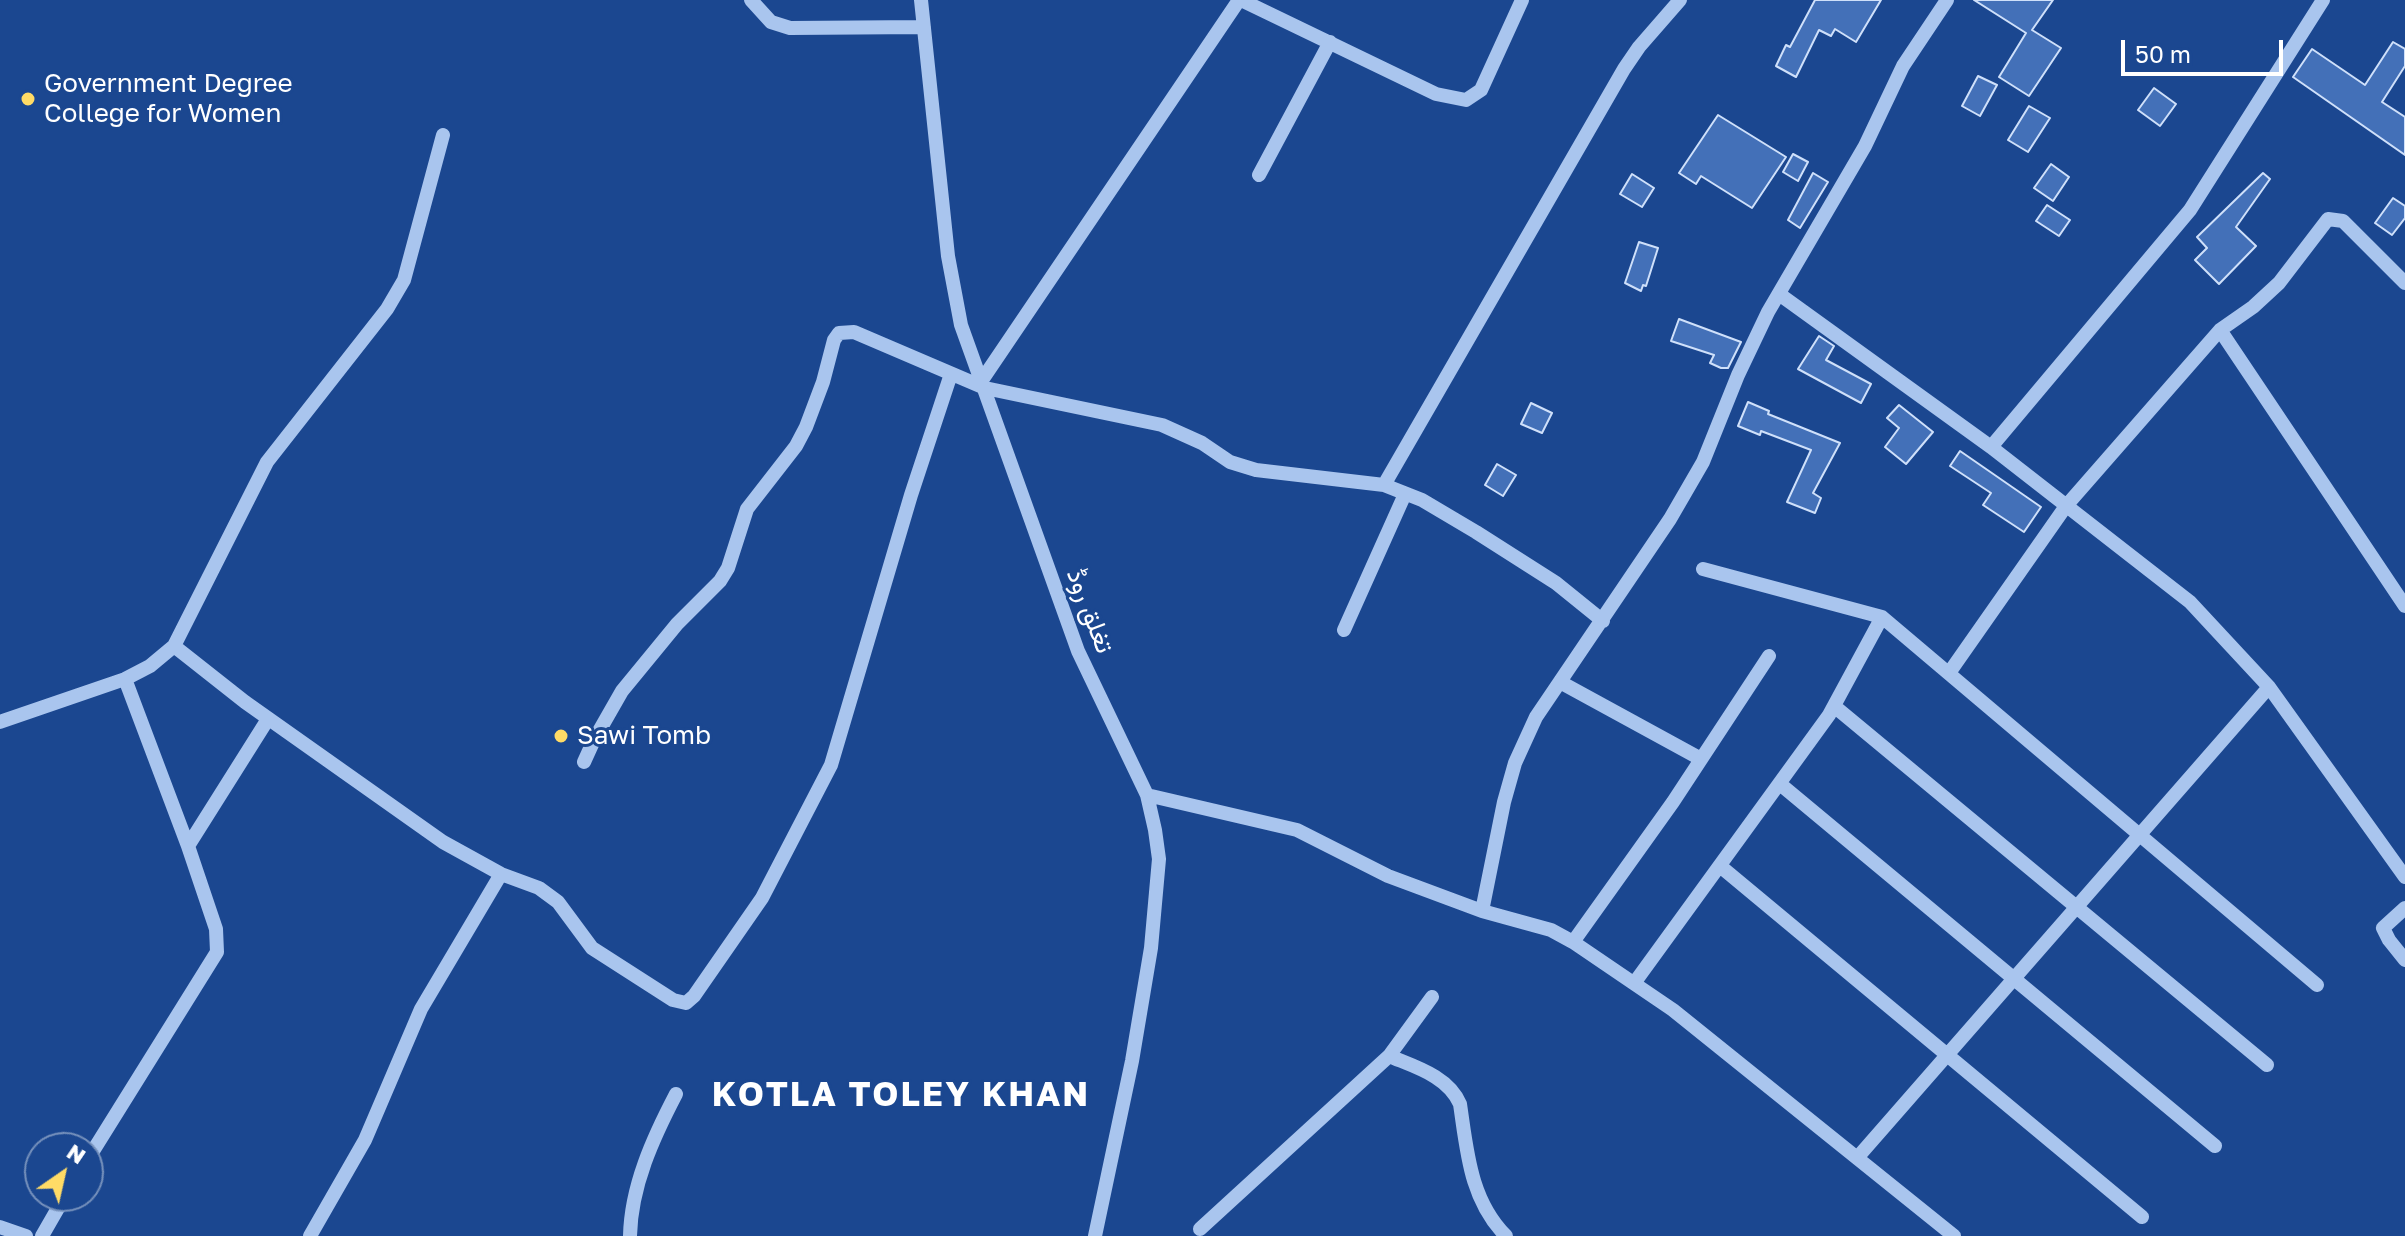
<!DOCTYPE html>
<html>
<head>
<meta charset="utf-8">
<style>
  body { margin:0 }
  #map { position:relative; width:2405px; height:1236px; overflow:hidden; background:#1b4790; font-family:"Golos Text",sans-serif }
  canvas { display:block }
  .north { position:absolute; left:24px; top:1132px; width:80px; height:80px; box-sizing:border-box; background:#1b4790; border:2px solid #7691bc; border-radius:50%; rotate:34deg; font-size:22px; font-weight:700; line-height:32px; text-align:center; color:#fff }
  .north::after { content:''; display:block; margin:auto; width:28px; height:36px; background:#ffdb66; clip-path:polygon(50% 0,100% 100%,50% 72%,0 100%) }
  .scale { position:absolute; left:2121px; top:40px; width:162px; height:36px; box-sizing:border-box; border:4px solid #fff; border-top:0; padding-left:10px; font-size:24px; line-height:28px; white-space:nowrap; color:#fff; -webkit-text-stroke:6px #1b4790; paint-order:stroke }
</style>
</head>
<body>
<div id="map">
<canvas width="2405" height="1236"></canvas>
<div class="north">N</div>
<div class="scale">50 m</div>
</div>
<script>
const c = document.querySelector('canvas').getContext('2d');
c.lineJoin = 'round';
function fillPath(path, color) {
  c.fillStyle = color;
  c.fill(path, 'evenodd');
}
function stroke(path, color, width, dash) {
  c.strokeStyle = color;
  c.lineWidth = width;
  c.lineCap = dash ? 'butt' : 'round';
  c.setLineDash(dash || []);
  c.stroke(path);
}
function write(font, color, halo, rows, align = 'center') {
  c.font = font + ' "Golos Text",Vazirmatn,sans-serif';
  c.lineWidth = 6;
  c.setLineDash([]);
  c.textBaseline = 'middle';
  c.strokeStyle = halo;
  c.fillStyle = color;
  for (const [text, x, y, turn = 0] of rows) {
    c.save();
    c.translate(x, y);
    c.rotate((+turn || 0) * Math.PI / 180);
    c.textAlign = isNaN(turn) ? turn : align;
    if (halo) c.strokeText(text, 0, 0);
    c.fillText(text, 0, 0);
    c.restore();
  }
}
const building = new Path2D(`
  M1815,0H1881L1856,42L1835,29L1831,36L1819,30L1796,77L1776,66L1786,45L1790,47Z
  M1974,0H2053L2032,30L2061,48L2029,96L1999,77L2026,33Z
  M2393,42L2405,49V66L2382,102L2405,117V155L2293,77L2312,49L2365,85Z
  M1978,76L1997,85L1980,116L1962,106Z
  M2154,88L2176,104L2160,126L2138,110Z
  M2029,106L2050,118L2028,152L2008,140Z
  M1718,115L1786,157L1752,208L1701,176L1696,184L1679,173Z
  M1793,154L1808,162L1798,181L1783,172Z
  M2051,164L2069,177L2053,201L2034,188Z
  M1813,173L1828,182L1800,228L1788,220Z
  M2263,173L2270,179L2236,227L2256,246L2219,284L2195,260L2207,248L2197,237Z
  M1632,174L1654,188L1642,207L1620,194Z
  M2393,198L2405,206V218L2392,235L2375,223Z
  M2047,205L2070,220L2059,236L2036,221Z
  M1639,242L1658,248L1646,286L1643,285L1641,291L1625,283Z
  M1679,319L1741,342L1728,368H1721L1710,363L1714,355L1671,341Z
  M1819,336L1834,346L1826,360L1871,384L1861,403L1798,369Z
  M1748,402L1769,411L1768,414L1840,443L1813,493L1821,498L1815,513L1787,502L1811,450L1761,431L1760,435L1738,426Z
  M1531,403L1552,413L1542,433L1521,424Z
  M1899,405L1933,432L1906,464L1885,447L1899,428L1887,418Z
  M1960,451L2041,507L2024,532L1983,505L1991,493L1950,466Z
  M1497,464L1516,475L1503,496L1485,485Z`);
const minor = new Path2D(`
  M751,0L771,22L790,28L924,27
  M921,0L948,256L961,325L1078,651L1147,795L1155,830L1159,859L1151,948L1132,1061L1095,1236
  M1241,0L1436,94L1466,100L1481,90L1522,0
  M1259,175L1330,42
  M1779,294L1991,447L2190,602L2269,687L2405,877
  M2220,330L2405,606
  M982,380L1239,0
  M1991,447L2190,210L2323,0
  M1384,485L1624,69L1639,47L1680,0
  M1703,569L1882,617L2317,985
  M1344,630L1405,494
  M174,646L245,702L443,842L501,874L539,888L558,902L592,948L673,1000L686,1003L694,996L762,898L831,765L911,495L951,374
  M1949,673L2066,506L2220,330L2253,307L2279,283L2328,219L2343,221L2405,283
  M1560,682L1701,759
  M1834,706L2267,1065
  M0,722L125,679L150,666L174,646L267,462L387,309L404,280L443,135
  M584,762L594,740L622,691L677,624L720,581L728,568L747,509L796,446L806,427L823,382L834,340L839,333L854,332L985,388L1162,425L1202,443L1230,462L1256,470L1384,485L1422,500L1476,532L1556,583L1603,621
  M1780,784L2215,1146
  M1147,795L1297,830L1388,876L1482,911L1551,930L1573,942L1673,1010L1954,1236
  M188,846L268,719
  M1720,866L2142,1217
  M2405,908L2383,928L2389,940L2405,960
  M1482,911L1504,802L1515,763L1536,717L1670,519L1703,462L1738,375L1768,312L1865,146L1903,66L1947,0
  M1573,942L1673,802L1769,656
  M1635,982L1829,715L1882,617
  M1389,1056C1415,1067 1448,1076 1460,1104C1467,1151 1470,1200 1506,1236
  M1857,1158L2269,687
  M88,1159L217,952L216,929L188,846L125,679
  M0,1227L26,1236
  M1200,1229L1389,1056L1432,997
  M42,1236L65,1196
  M310,1236L365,1140L421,1009L501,874
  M630,1236C631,1186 653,1138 676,1094`);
const markers = [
  [28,99,8,"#ffdb66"],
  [561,736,8,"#ffdb66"]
];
const poiNames = [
  ["Government Degree",44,84],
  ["College for Women",44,114],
  ["Sawi Tomb",577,736]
];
const streetNames = [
  ["تغلق روڈ",1090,611,69]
];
const districtNames = [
  ["KOTLA TOLEY KHAN",901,1095]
];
fillPath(building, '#4370b8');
stroke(building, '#cfe0fa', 2);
stroke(minor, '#a9c5ee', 14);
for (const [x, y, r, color] of markers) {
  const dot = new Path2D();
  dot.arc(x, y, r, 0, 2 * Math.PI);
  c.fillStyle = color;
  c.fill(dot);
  stroke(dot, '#1b4790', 3);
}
write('26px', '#fff', '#1b4790', poiNames, 'left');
write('26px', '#fff', '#1b4790', streetNames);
c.letterSpacing = '2px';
write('bold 34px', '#fff', '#1b4790', districtNames);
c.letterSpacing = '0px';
</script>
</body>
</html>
